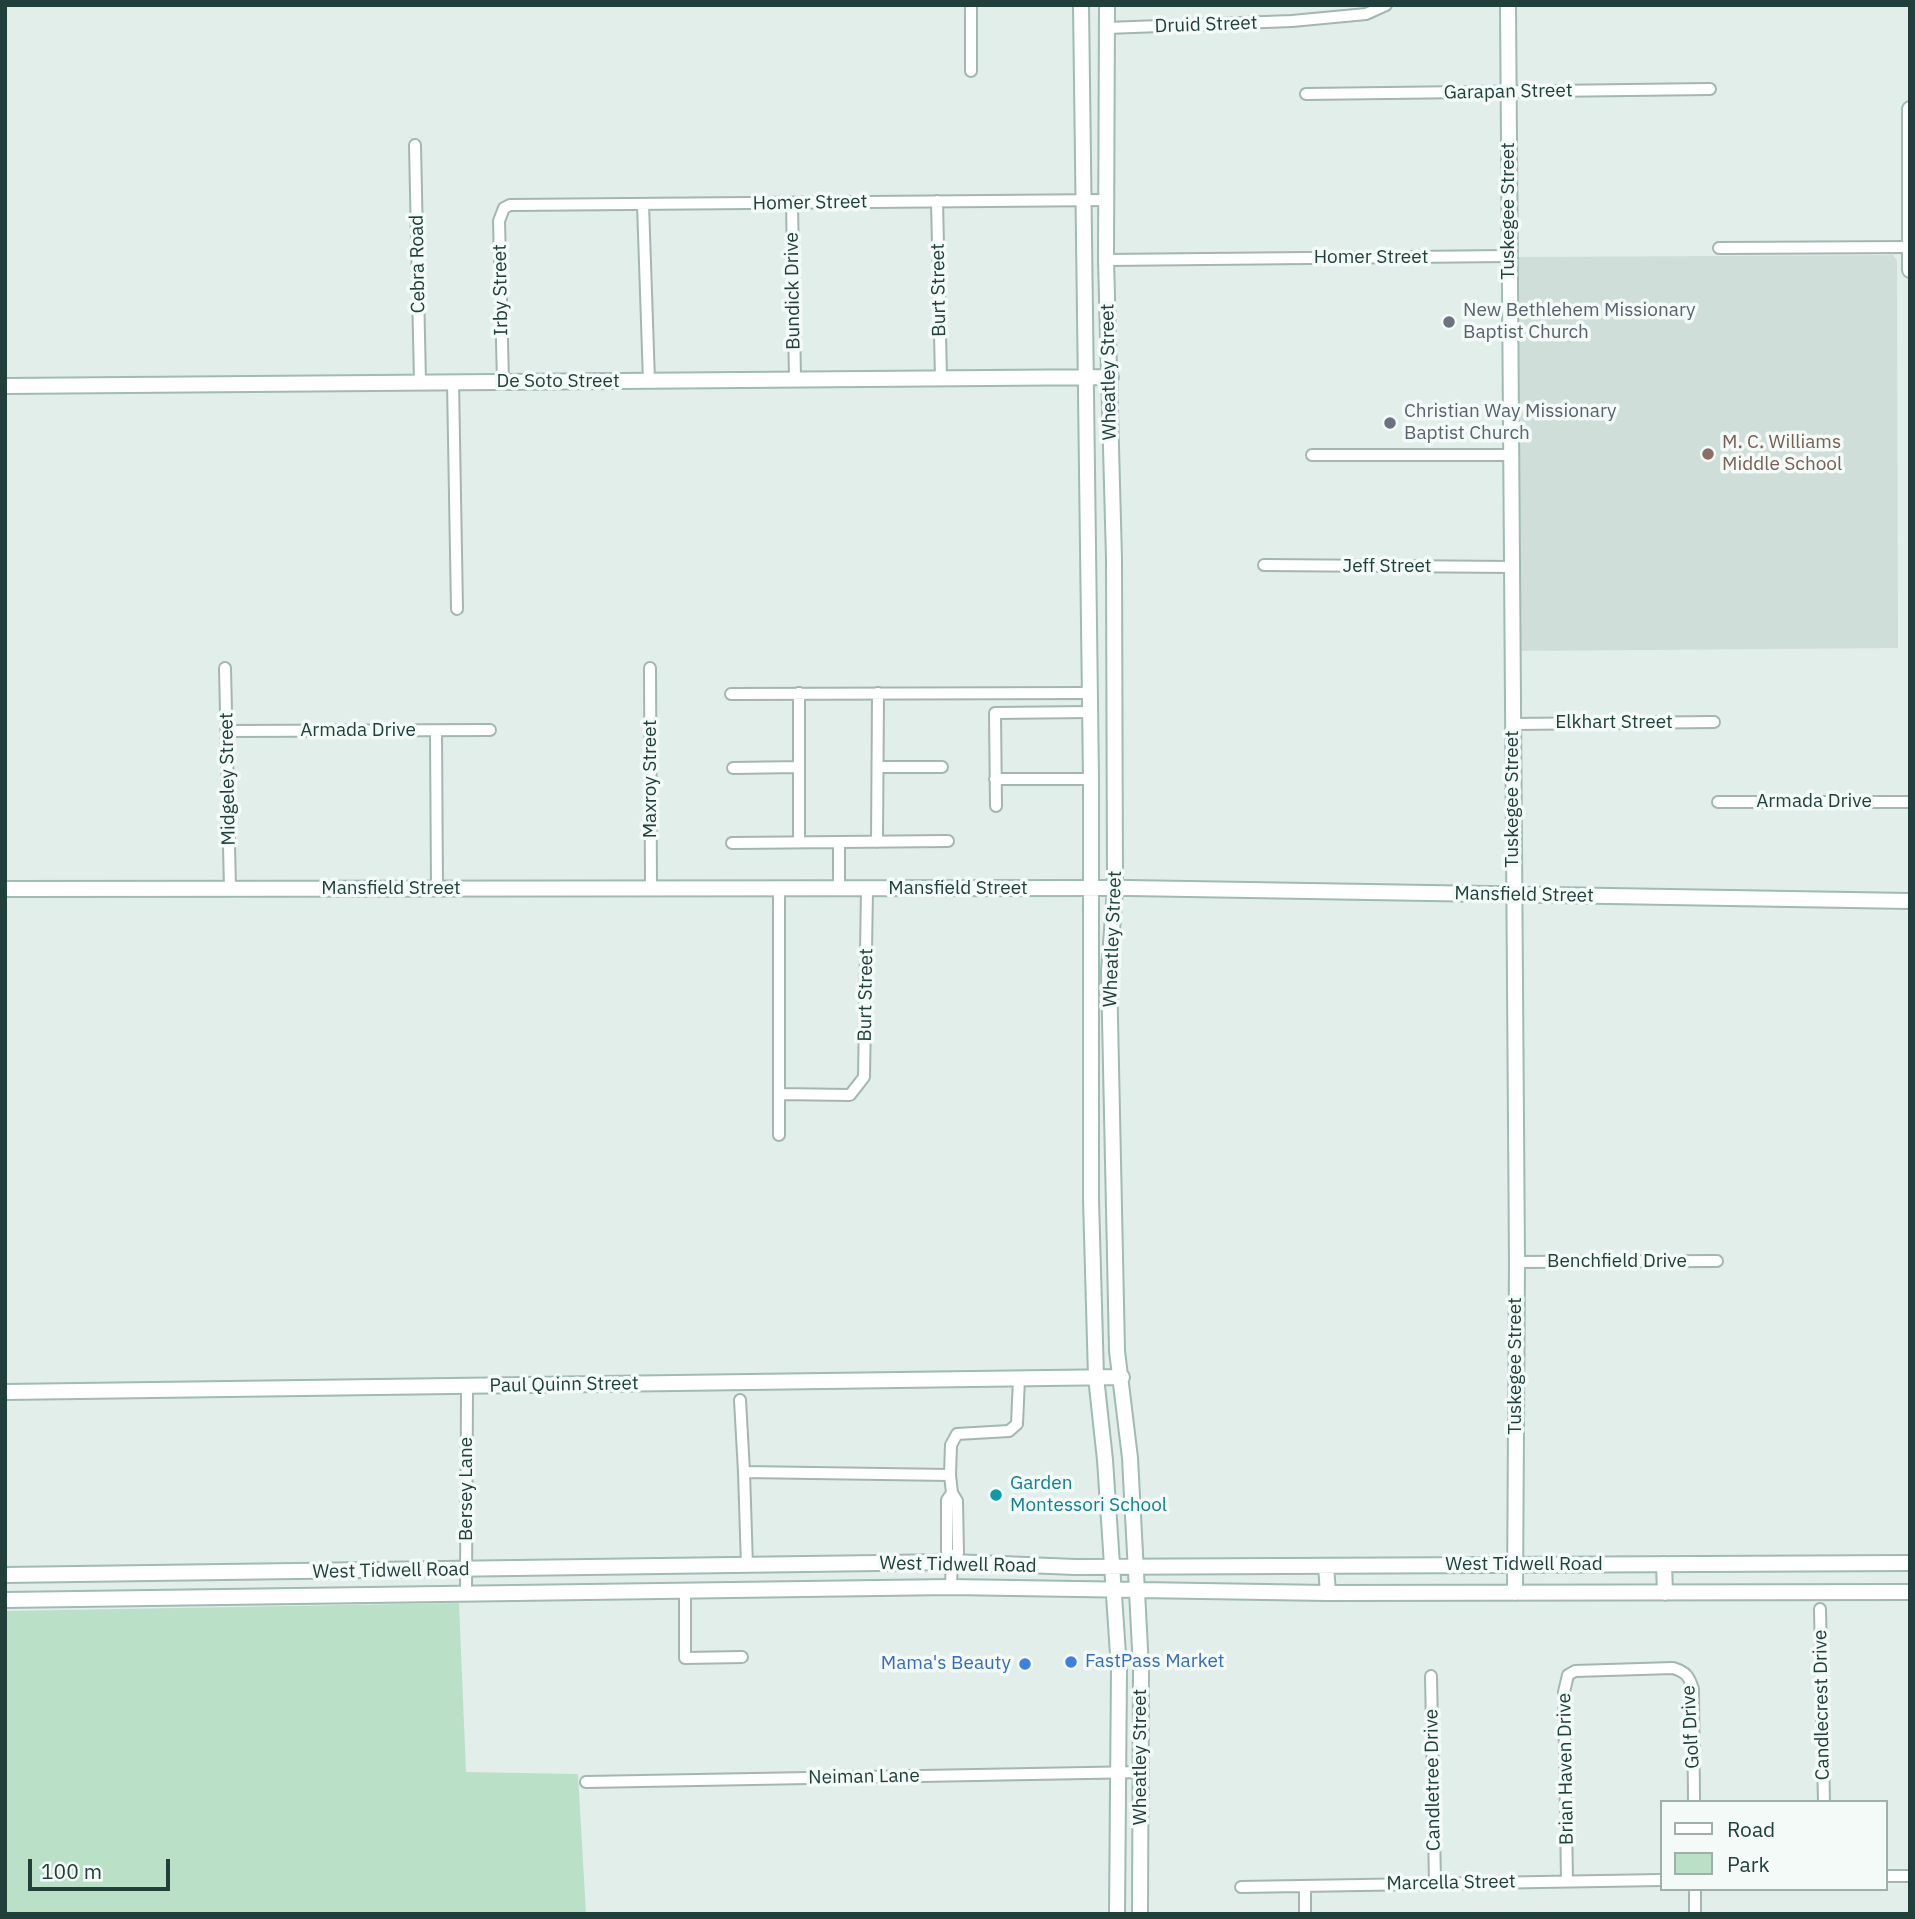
<!DOCTYPE html>
<html>
<head>
<meta charset="utf-8">
<style>
  body { margin:0 }
  #map { position:relative; width:1915px; height:1919px; overflow:hidden; background:#e2eeea; font-family:"IBM Plex Sans",sans-serif }
  canvas { display:block }
  .frame { position:absolute; inset:0; border:7px solid #21403b; pointer-events:none }
  .legend { position:absolute; left:1660px; top:1800px; width:228px; height:91px; box-sizing:border-box; background:#f3faf7; border:2px solid #9fb0ac; margin:0; padding:9px 12px; list-style:none; font-size:21px; color:#21403b }
  .legend li { display:flex; align-items:center; gap:14px; height:35px }
  .legend b { width:35px; border:2px solid #9fb0ac }
  .scale { position:absolute; left:28px; top:1859px; width:142px; height:32px; box-sizing:border-box; border:4px solid #21403b; border-top:0; padding-left:9px; font-size:21px; line-height:24px; white-space:nowrap; color:#21403b; -webkit-text-stroke:5px #f3faf7; paint-order:stroke }
</style>
</head>
<body>
<div id="map">
<canvas width="1915" height="1919"></canvas>
<div class="frame"></div>
<ul class="legend">
<li><b style="height:9px;background:#fff"></b>Road</li>
<li><b style="height:19px;background:#bae0c8"></b>Park</li>
</ul>
<div class="scale">100 m</div>
</div>
<script>
const c = document.querySelector('canvas').getContext('2d');
c.lineJoin = 'round';
function fillPath(path, color) {
  c.fillStyle = color;
  c.fill(path, 'evenodd');
}
function stroke(path, color, width, dash) {
  c.strokeStyle = color;
  c.lineWidth = width;
  c.lineCap = dash ? 'butt' : 'round';
  c.setLineDash(dash || []);
  c.stroke(path);
}
function write(font, color, halo, rows, align = 'center') {
  c.font = font + ' "IBM Plex Sans",sans-serif';
  c.lineWidth = 7;
  c.setLineDash([]);
  c.textBaseline = 'middle';
  c.strokeStyle = halo;
  c.fillStyle = color;
  for (const [text, x, y, turn = 0] of rows) {
    c.save();
    c.translate(x, y);
    c.rotate((+turn || 0) * Math.PI / 180);
    c.textAlign = isNaN(turn) ? turn : align;
    if (halo) c.strokeText(text, 0, 0);
    c.fillText(text, 0, 0);
    c.restore();
  }
}
const built = new Path2D(`
  M1893,255L1897,260L1898,648L1521,651L1517,257Z`);
const green = new Path2D(`
  M459,1603L466,1772L578,1774L586,1914H5V1611Z`);
const street = new Path2D(`
  M971,5V71
  M1107,28L1292,21L1366,14L1386,5
  M1306,94L1710,89
  M415,145L420,383
  M937,201L941,378
  M792,203L795,379
  M643,204L649,381
  M1719,248L1909,247
  M1106,260L1509,256
  M453,382L457,609
  M503,382L499,221L504,208L510,205L1108,200
  M1312,455H1510
  M1264,565L1511,567
  M225,668L230,889
  M650,668L651,889
  M799,693V842
  M731,694L1090,693
  M1513,724L1714,722
  M227,731L490,730
  M436,731L437,889
  M878,767H942
  M733,768L799,767
  M995,779H1091
  M1718,802H1910
  M996,806L995,713L1090,712
  M839,842V890
  M877,842L878,693
  M732,843L948,841
  M779,890V1135
  M779,1094L850,1095L864,1077L867,890
  M1517,1262L1717,1261
  M740,1400L744,1472
  M950,1475L951,1445L957,1434L1009,1431L1017,1424L1019,1378
  M747,1566L744,1472L950,1475L952,1493L957,1501L958,1553L952,1556
  M951,1587L952,1556L947,1552V1500L952,1493
  M685,1589V1658L742,1657
  M466,1592L467,1387
  M1820,1609L1824,1802
  M1431,1676L1435,1883
  M586,1782L1143,1772
  M1885,1876H1910
  M1567,1881L1564,1692L1568,1675L1575,1671L1673,1668C1686,1672 1689,1676 1693,1689L1694,1802
  M1241,1887L1661,1880
  M1695,1889V1914
  M1305,1914V1886`);
const secondary = new Path2D(`
  M1081,5L1091,779V1199L1096,1377L1105,1460L1119,1670L1117,1914
  M1107,5L1106,260L1114,559L1115,889L1109,971L1117,1351L1130,1458L1141,1668L1140,1914
  M1508,5L1517,1262L1515,1593
  M1910,109V270
  M5,386L1111,377
  M5,889L1128,888L1910,901
  M5,1392L1122,1377
  M1664,1564L1665,1593
  M1326,1566L1328,1593
  M5,1575L952,1562L1075,1567L1910,1563
  M5,1600L951,1587L1328,1593L1910,1592`);
const markers = [
  [1449,322,7,"#6b7280"],
  [1390,423,7,"#6b7280"],
  [1708,454,7,"#8d6e63"],
  [996,1495,7,"#0f9aa8"],
  [1071,1662,7,"#3f7fe0"],
  [1025,1664,7,"#3f7fe0"]
];
const streetNames = [
  ["Druid Street",1206,25,-2],
  ["Garapan Street",1508,92,-1],
  ["Homer Street",810,203,-1],
  ["Tuskegee Street",1509,211,-90],
  ["Homer Street",1371,258],
  ["Cebra Road",418,264,-91],
  ["Irby Street",501,290,-91],
  ["Burt Street",939,290,-91],
  ["Bundick Drive",793,291,-91],
  ["Wheatley Street",1109,372,-91],
  ["De Soto Street",558,382],
  ["Jeff Street",1387,567],
  ["Elkhart Street",1614,723],
  ["Armada Drive",358,731],
  ["Midgeley Street",228,779,-91],
  ["Maxroy Street",651,779,-90],
  ["Tuskegee Street",1513,799,-90],
  ["Armada Drive",1814,802],
  ["Mansfield Street",391,889],
  ["Mansfield Street",958,889],
  ["Mansfield Street",1524,895,1],
  ["Wheatley Street",1113,939,-88],
  ["Burt Street",866,995,-89],
  ["Benchfield Drive",1617,1262],
  ["Tuskegee Street",1516,1366,-90],
  ["Paul Quinn Street",564,1385,-1],
  ["Bersey Lane",467,1489,-90],
  ["West Tidwell Road",958,1565,1],
  ["West Tidwell Road",1524,1565],
  ["West Tidwell Road",391,1571,-1],
  ["Candlecrest Drive",1822,1705,-91],
  ["Golf Drive",1691,1727,-93],
  ["Wheatley Street",1141,1757,-90],
  ["Brian Haven Drive",1566,1769,-91],
  ["Neiman Lane",864,1777,-1],
  ["Candletree Drive",1433,1780,-91],
  ["Marcella Street",1451,1883,-1]
];
const worshipNames = [
  ["New Bethlehem Missionary",1463,311],
  ["Baptist Church",1463,333],
  ["Christian Way Missionary",1404,412],
  ["Baptist Church",1404,434]
];
const educationNames = [
  ["M. C. Williams",1722,443],
  ["Middle School",1722,465]
];
const cultureNames = [
  ["Garden",1010,1484],
  ["Montessori School",1010,1506]
];
const shopNames = [
  ["FastPass Market",1085,1662],
  ["Mama's Beauty",1011,1664,"right"]
];
fillPath(built, '#d0ded9');
fillPath(green, '#bae0c8');
stroke(street, '#a4b6b2', 14);
stroke(secondary, '#a0bab4', 18);
stroke(street, '#fff', 10);
stroke(secondary, '#fff', 14);
for (const [x, y, r, color] of markers) {
  const dot = new Path2D();
  dot.arc(x, y, r, 0, 2 * Math.PI);
  c.fillStyle = color;
  c.fill(dot);
  stroke(dot, '#f3faf7', 2.5);
}
write('19px', '#21403b', '#f3faf7', streetNames);
write('19px', '#5b616d', '#f3faf7', worshipNames, 'left');
write('19px', '#785e54', '#f3faf7', educationNames, 'left');
write('19px', '#0d838f', '#f3faf7', cultureNames, 'left');
write('19px', '#366cbe', '#f3faf7', shopNames, 'left');
</script>
</body>
</html>
